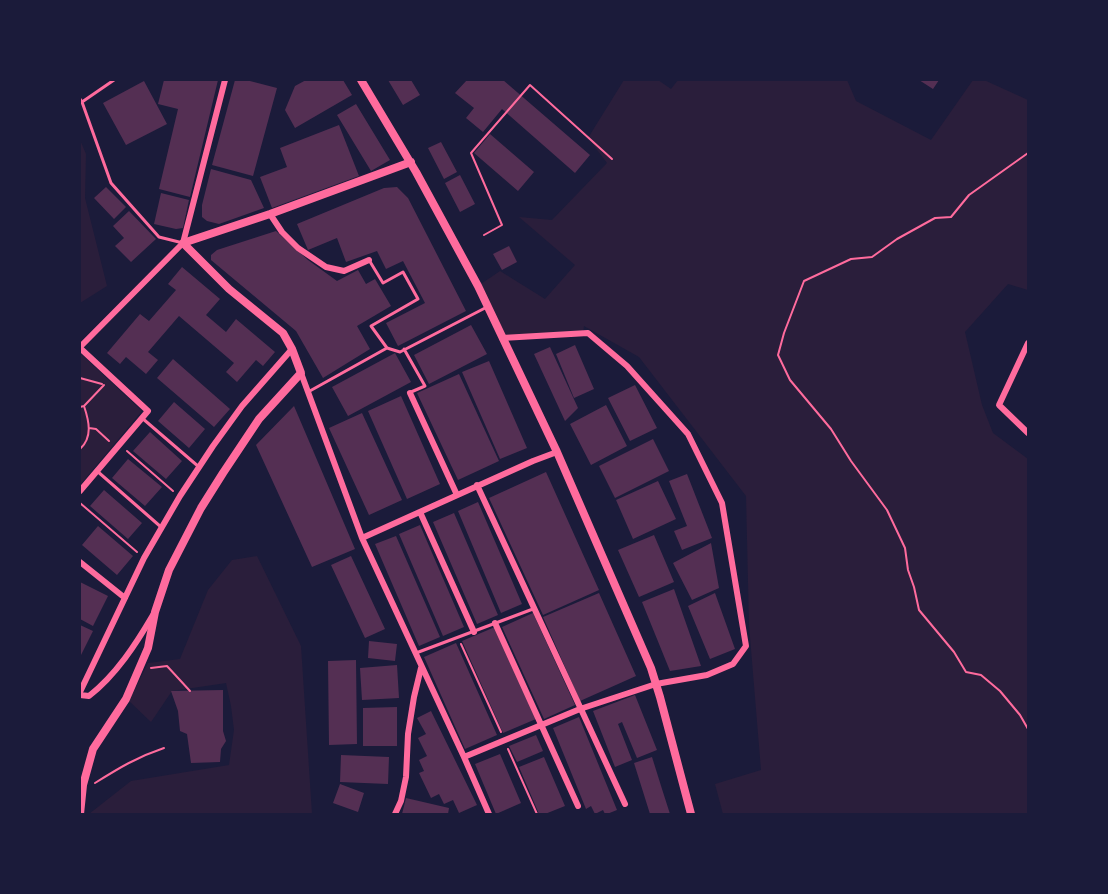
<!DOCTYPE html>
<html>
<head>
<meta charset="utf-8">
<style>
  body { margin:0 }
  #map { position:relative; width:1108px; height:894px; overflow:hidden; background:#1b1b3a; font-family:"IBM Plex Sans",sans-serif }
  canvas { display:block }
  .frame { position:absolute; inset:0; border:81px solid #1b1b3a; pointer-events:none }
</style>
</head>
<body>
<div id="map">
<canvas width="1108" height="894"></canvas>
<div class="frame"></div>
</div>
<script>
const c = document.querySelector('canvas').getContext('2d');
c.lineJoin = 'round';
function fillPath(path, color) {
  c.fillStyle = color;
  c.fill(path, 'evenodd');
}
function stroke(path, color, width, dash) {
  c.strokeStyle = color;
  c.lineWidth = width;
  c.lineCap = dash ? 'butt' : 'round';
  c.setLineDash(dash || []);
  c.stroke(path);
}
const green = new Path2D(`
  M624,80H658L671,89L678,80H847L856,101L931,140L973,80H984L1028,100V290L1008,284L965,332L982,405L993,433L1028,459V814H723L715,784L761,770L749,625L746,496L639,357L584,326L583,333L502,338L478,286L500,271L545,299L575,265L519,217L552,220L607,163L588,138Z
  M80,140L86,154L85,198L107,286L80,303Z
  M80,353L142,411L80,485Z
  M257,556L301,646L312,814H89L131,781L229,765L234,730L231,706L226,683L172,691L151,722L129,701L148,663L180,659L208,590L232,560Z`);
const building = new Path2D(`
  M164,80H218L190,197L159,189L178,109L158,104Z
  M235,80H246L277,88L253,176L212,165Z
  M306,80H343L352,95L295,128L285,110L295,86Z
  M388,80H411L420,95L403,105Z
  M467,80H503L590,155L575,173L502,109L483,132L466,118L474,108L455,93Z
  M919,80H939L933,89Z
  M144,81L167,124L126,145L103,103Z
  M356,104L390,160L371,171L337,115Z
  M339,125L359,176L272,208L260,177L287,167L280,148Z
  M490,134L534,172L518,191L474,153Z
  M441,142L457,172L444,179L428,148Z
  M211,169L251,180L264,208L219,224L207,221L202,217V205Z
  M460,175L475,204L460,212L445,183Z
  M106,187L126,207L114,219L94,198Z
  M397,187L408,198L466,311L398,346L386,323L425,303L403,261L386,269L377,251L346,262L337,238L308,250L297,224L384,188Z
  M161,193L189,200L183,228L176,229L154,224Z
  M129,211L156,239L131,262L115,246L124,238L113,226Z
  M276,231L308,260L337,281L358,270L366,284L375,279L391,306L357,326L370,349L323,378L296,331L211,260V255L217,250Z
  M509,246L517,262L502,270L493,254Z
  M182,267L220,299L206,315L226,332L236,319L275,352L263,366L256,360L237,382L226,372L234,363L179,316L148,352L158,360L146,374L126,357L120,364L107,353L140,314L149,321L176,290L168,284Z
  M471,325L487,354L429,384L414,355Z
  M575,345L594,389L574,398L556,354Z
  M550,347L578,408L565,421L534,354Z
  M395,353L411,382L348,416L332,387Z
  M173,359L230,409L214,427L157,378Z
  M489,361L527,448L500,459L462,372Z
  M459,374L499,461L458,480L417,393Z
  M635,385L657,428L630,441L608,398Z
  M401,396L440,484L407,499L368,411Z
  M174,402L205,429L189,448L158,421Z
  M606,405L627,446L591,465L570,424Z
  M294,406L355,549L312,567L256,445Z
  M362,413L402,500L369,515L329,428Z
  M150,432L182,461L166,479L133,451Z
  M653,439L669,471L615,498L599,466Z
  M128,459L162,487L145,506L112,478Z
  M546,472L599,590L543,615L489,498Z
  M687,474L712,538L682,550L674,531L687,526L669,481Z
  M658,481L676,519L633,539L616,500Z
  M104,490L142,523L128,539L90,506Z
  M478,502L522,604L501,613L458,511Z
  M454,513L498,615L477,624L433,522Z
  M420,525L464,627L443,636L399,534Z
  M98,526L133,556L117,575L82,545Z
  M654,535L674,582L639,597L618,550Z
  M396,536L440,637L419,646L375,544Z
  M711,543L719,588L692,600L673,563Z
  M351,556L385,629L365,638L331,565Z
  M80,582L108,596L93,626L80,619Z
  M674,589L701,666L670,671L642,602Z
  M599,593L636,676L580,701L543,617Z
  M715,593L735,649L710,659L688,606Z
  M533,613L575,705L544,719L502,627Z
  M80,625L93,631L80,657Z
  M495,627L536,719L503,733L462,641Z
  M369,641L397,644L395,661L368,658Z
  M456,643L497,735L465,749L424,657Z
  M356,660L357,744L329,745L328,661Z
  M397,665L399,698L362,700L360,668Z
  M223,690V731L226,741L221,749L220,762L191,763L187,734L180,731L178,711L171,691Z
  M635,695L657,750L637,758L622,722L618,724L632,760L615,767L593,711Z
  M397,707V746H363V708Z
  M431,711L477,805L459,813L453,800L444,804L439,794L431,798L419,773L424,771L419,760L427,756L418,738L426,734L417,718Z
  M579,717L617,810L607,814H605L603,810L595,814L591,806L586,809L553,728Z
  M536,735L543,751L517,762L509,746Z
  M500,754L521,803L496,814L475,764Z
  M341,755L389,757L388,784L340,782Z
  M544,757L565,806L545,814H539L519,767Z
  M652,757L662,789L670,814H650L634,763Z
  M340,784L364,793L358,812L333,803Z
  M406,798L449,808L448,814H402Z`);
const path = new Path2D(`
  M1028,153L969,195L951,217L935,218L897,239L872,257L851,259L804,281L784,333L778,355L790,380L831,429L851,461L887,510L905,548L908,570L914,587L919,610L954,652L966,672L981,675L1000,691L1020,715L1028,729
  M484,235L502,225L471,153L530,85L612,159
  M80,378L102,384
  M80,407L84,406L104,385
  M89,428L96,429L109,441
  M80,449C93,437 89,421 84,406
  M127,451L173,491
  M80,503L137,552
  M461,644L501,732
  M151,668L167,666L190,691
  M508,749L537,814
  M95,783C119,768 137,757 164,748`);
const service = new Path2D(`
  M80,99L82,102L111,183L159,237L183,243
  M82,102L114,80
  M369,260L383,283L403,272L418,299L371,326L387,348
  M404,349L425,386L411,392
  M308,392L387,348L400,352L487,307
  M142,418L199,467
  M97,471L161,527
  M416,653L533,609`);
const minor = new Path2D(`
  M270,214L282,232L298,248L326,267L344,271L369,260
  M1028,343L999,405L1028,433
  M80,347L183,243L225,80
  M80,348L148,411L80,491
  M301,373L362,538L464,757L489,814
  M410,393L457,495
  M477,485L625,804
  M420,512L474,632
  M362,538L533,461L557,452
  M80,562L125,598
  M495,623L578,806
  M80,692L144,558L180,496L213,446L242,406L292,349
  M80,695L89,696C116,675 136,644 153,615
  M464,757L580,709L656,684L707,675L733,664L746,646L722,503L688,434L627,366L588,333L502,338
  M395,814L401,801L406,777L408,734L414,697L421,668`);
const tertiary = new Path2D(`
  M361,80L416,172L478,286L557,452L651,668L660,697L691,814
  M80,814L83,785L93,749L126,699L148,648L155,612L169,570L201,508L223,473L259,419L301,373L292,349L283,333L229,289L183,243L270,214L411,162`);
fillPath(green, '#2a1e3b');
fillPath(building, '#542f53');
stroke(path, '#ff6b9d', 2);
stroke(service, '#ff6b9d', 3);
stroke(minor, '#ff6b9d', 6);
stroke(tertiary, '#ff6b9d', 8);
</script>
</body>
</html>
